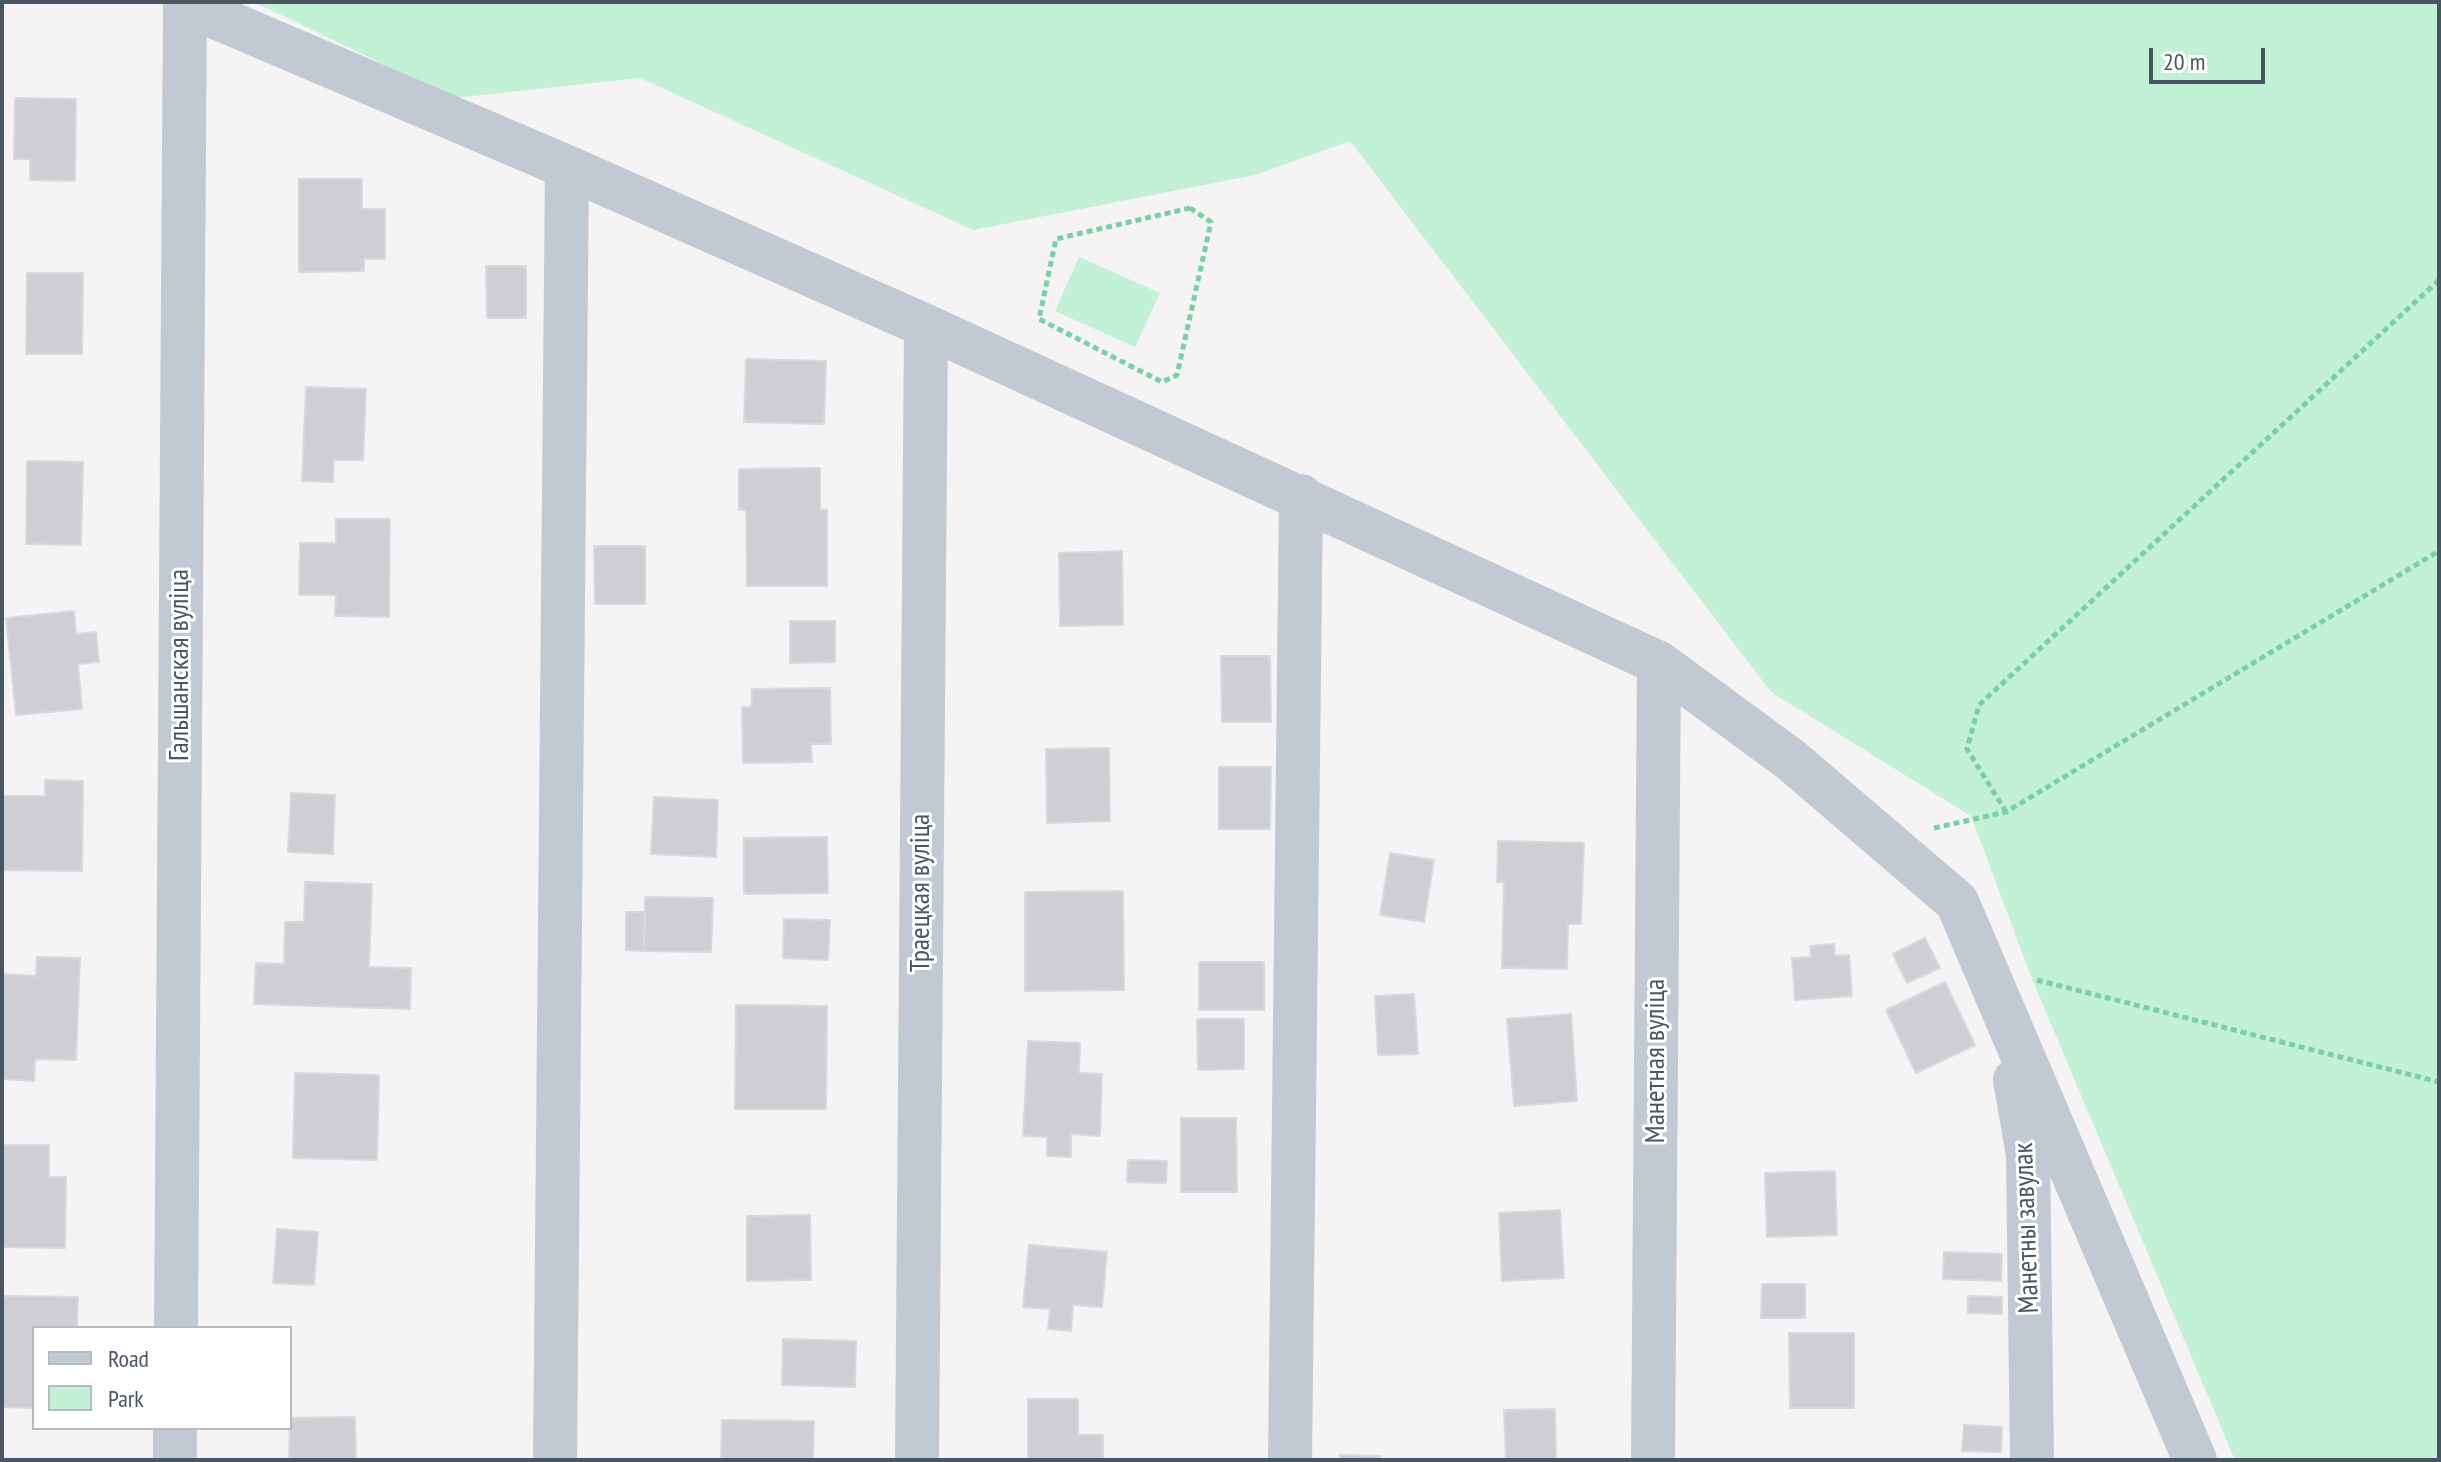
<!DOCTYPE html>
<html>
<head>
<meta charset="utf-8">
<style>
  body { margin:0 }
  #map { position:relative; width:2441px; height:1462px; overflow:hidden; background:#f5f3f3; font-family:"PT Sans Narrow",sans-serif }
  canvas { display:block }
  .frame { position:absolute; inset:0; border:4px solid #4a5661; pointer-events:none }
  .legend { position:absolute; left:32px; top:1326px; width:260px; height:104px; box-sizing:border-box; background:#fff; border:2px solid #b7bbc0; margin:0; padding:10px 14px; list-style:none; font-size:24px; color:#4a5661 }
  .legend li { display:flex; align-items:center; gap:16px; height:40px }
  .legend b { width:40px; border:2px solid #b7bbc0 }
  .scale { position:absolute; left:2149px; top:48px; width:116px; height:36px; box-sizing:border-box; border:4px solid #4a5661; border-top:0; padding-left:10px; font-size:24px; line-height:28px; white-space:nowrap; color:#4a5661; -webkit-text-stroke:6px #fff; paint-order:stroke }
</style>
</head>
<body>
<div id="map">
<canvas width="2441" height="1462"></canvas>
<div class="frame"></div>
<ul class="legend">
<li><b style="height:10px;background:#c1cad2"></b>Road</li>
<li><b style="height:22px;background:#c3f1d5"></b>Park</li>
</ul>
<div class="scale">20 m</div>
</div>
<script>
const c = document.querySelector('canvas').getContext('2d');
c.lineJoin = 'round';
function fillPath(path, color) {
  c.fillStyle = color;
  c.fill(path, 'evenodd');
}
function stroke(path, color, width, dash) {
  c.strokeStyle = color;
  c.lineWidth = width;
  c.lineCap = dash ? 'butt' : 'round';
  c.setLineDash(dash || []);
  c.stroke(path);
}
function write(font, color, halo, rows, align = 'center') {
  c.font = font + ' "PT Sans Narrow",sans-serif';
  c.lineWidth = 6;
  c.setLineDash([]);
  c.textBaseline = 'middle';
  c.strokeStyle = halo;
  c.fillStyle = color;
  for (const [text, x, y, turn = 0] of rows) {
    c.save();
    c.translate(x, y);
    c.rotate((+turn || 0) * Math.PI / 180);
    c.textAlign = isNaN(turn) ? turn : align;
    if (halo) c.strokeText(text, 0, 0);
    c.fillText(text, 0, 0);
    c.restore();
  }
}
const green = new Path2D(`
  M254,2H2439V1460H2235L2032,979L1971,816L1771,692L1350,141L1255,175L973,230L640,78L454,98Z
  M1079,257L1160,293L1135,347L1055,311Z`);
const building = new Path2D(`
  M15,98L76,99L75,181L30,180V159H14Z
  M299,179H362V209H385V259H364V271L299,272Z
  M486,266H526V318H487Z
  M27,273H83L82,354H26Z
  M746,359L826,361L824,424L744,422Z
  M306,387L366,389L363,460H334L333,482L302,481Z
  M27,461L83,462L81,545L26,544Z
  M820,468V510H827V586H747L746,510H739V469Z
  M336,519H390L389,617L335,616L336,595H299L300,543H336Z
  M594,546H645V604H595Z
  M1122,551L1123,625L1060,626L1059,553Z
  M74,611L76,634L96,632L99,662L78,664L82,709L16,715L6,618Z
  M790,621H835V662L790,663Z
  M1221,656H1270L1271,722H1222Z
  M830,688L831,744H811L812,762L743,763L742,707H752V689Z
  M1109,748L1110,821L1047,823L1046,749Z
  M1219,767H1271L1270,829H1219Z
  M45,780L83,781L82,871L2,870V796H45Z
  M291,793L335,795L333,854L288,852Z
  M654,797L718,800L716,857L651,854Z
  M827,837L828,893L744,894V838Z
  M1498,841L1584,843L1581,924H1568L1567,969L1502,968L1504,882H1497Z
  M1390,853L1434,860L1424,922L1380,915Z
  M305,882L372,884L369,967L411,968L410,1009L254,1004L256,963L284,964L285,922H304Z
  M1123,891L1124,990L1025,991V892Z
  M645,897L713,898L711,952L644,951Z
  M626,912H645L644,951L626,950Z
  M784,919L830,920L828,960L783,958Z
  M1925,938L1940,968L1907,983L1893,954Z
  M1834,944L1835,956L1849,955L1852,996L1795,1000L1792,958L1811,957L1810,946Z
  M37,957L80,958L76,1060L35,1059L34,1081L2,1079V974L36,976Z
  M1199,962H1264V1010H1199Z
  M1945,982L1975,1045L1916,1073L1886,1010Z
  M1414,994L1418,1054L1378,1055L1375,996Z
  M736,1005L827,1006L826,1109H735Z
  M1571,1014L1577,1101L1514,1106L1507,1019Z
  M1197,1019H1244V1069L1198,1070Z
  M1028,1041L1080,1043L1079,1073L1102,1074L1100,1136L1071,1134V1157L1047,1156V1137L1023,1136Z
  M295,1073L379,1075L377,1160L293,1158Z
  M1181,1118H1236L1237,1192H1181Z
  M2,1145H49V1177H66L65,1248L2,1247Z
  M1128,1160L1167,1161L1166,1183L1127,1182Z
  M1835,1171L1837,1235L1767,1237L1765,1173Z
  M1560,1210L1564,1278L1502,1281L1499,1213Z
  M810,1215L811,1280L747,1281V1216Z
  M277,1229L318,1232L314,1285L273,1283Z
  M1029,1245L1107,1252L1102,1307L1073,1305L1071,1331L1048,1329L1050,1309L1023,1307Z
  M1944,1252L2002,1254L2001,1281L1943,1279Z
  M1762,1284H1805V1318H1761Z
  M2,1296L78,1297L77,1328H34V1408L2,1407Z
  M1968,1296L2002,1297V1314L1968,1313Z
  M1789,1333H1854V1408H1790Z
  M783,1339L856,1341L855,1387L782,1385Z
  M1028,1399H1078V1435H1103V1460H1028Z
  M1555,1409L1556,1460H1506L1504,1410Z
  M355,1417L356,1460H289L290,1418Z
  M722,1420L814,1421L813,1460H721Z
  M1964,1425L2002,1427L2001,1452L1962,1451Z
  M1340,1455L1380,1456V1460H1340Z`);
const path = new Path2D(`
  M1190,208L1211,222L1177,375L1162,382L1039,319L1056,239Z
  M2006,812L1967,749L1979,705L2439,280
  M1934,828L2006,812L2439,551
  M2037,980L2439,1082`);
const minor = new Path2D(`
  M185,4L567,167L926,326L1659,663L1791,760L1957,902L2195,1460
  M2015,1080L2028,1155L2032,1460
  M176,1328L185,2
  M175,1460V1428
  M555,1460L567,167
  M917,1460L926,326
  M1290,1460L1301,496
  M1653,1460L1659,663`);
const streetNames = [
  ["Гальшанская вуліца",180,665,-90],
  ["Траецкая вуліца",921,893,-90],
  ["Манетная вуліца",1656,1061,-90],
  ["Манетны завулак",2027,1228,-92]
];
fillPath(green, '#c3f1d5');
fillPath(building, '#cdcfd5');
stroke(building, '#d7d9de', 2);
stroke(path, '#7ad0a6', 5, [6, 4]);
stroke(minor, '#c1cad2', 44);
write('28px', '#4a5661', '#fff', streetNames);
</script>
</body>
</html>
